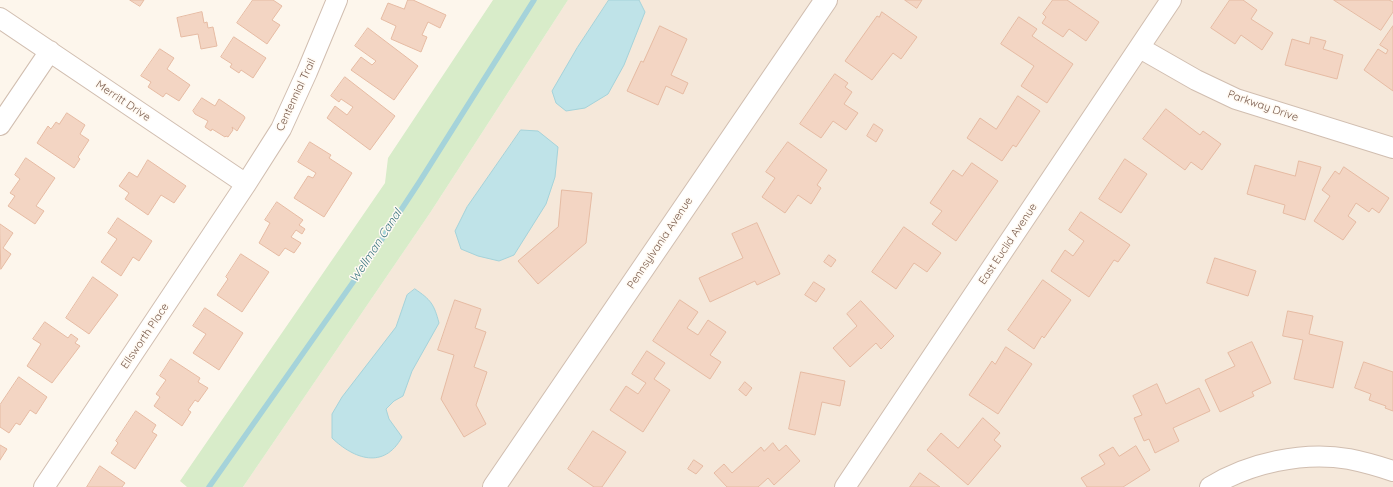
<!DOCTYPE html>
<html>
<head>
<meta charset="utf-8">
<style>
  body { margin:0 }
  canvas { display:block; background:#fdf6ec }
</style>
</head>
<body>
<canvas width="1393" height="487"></canvas>
<script>
const c = document.querySelector('canvas').getContext('2d');
c.lineJoin = 'round';
function fillPath(path, color) {
  c.fillStyle = color;
  c.fill(path, 'evenodd');
}
function stroke(path, color, width, dash) {
  c.strokeStyle = color;
  c.lineWidth = width;
  c.lineCap = dash ? 'butt' : 'round';
  c.setLineDash(dash || []);
  c.stroke(path);
}
function write(font, color, halo, rows, align = 'center') {
  c.font = font + ' Quicksand,sans-serif';
  c.lineWidth = 3;
  c.setLineDash([]);
  c.textBaseline = 'middle';
  c.strokeStyle = halo;
  c.fillStyle = color;
  for (const [text, x, y, turn = 0] of rows) {
    c.save();
    c.translate(x, y);
    c.rotate((+turn || 0) * Math.PI / 180);
    c.textAlign = isNaN(turn) ? turn : align;
    if (halo) c.strokeText(text, 0, 0);
    c.fillText(text, 0, 0);
    c.restore();
  }
}
const residential = new Path2D(`
  M568,0H1393V487H243L430,213Z`);
const green = new Path2D(`
  M493,0H568L430,213L243,487H187L180,481L385,183L388,158Z`);
const water = new Path2D(`
  M609,0H639L645,12L624,65L608,94L585,108L566,111L556,103L552,91L577,48Z
  M521,130L538,131L558,147L555,177L546,204L514,255L499,261L478,256L461,249L455,231L467,207Z
  M415,289C431,300 434,304 439,323L412,371L403,396L394,401L386,409L389,419L402,437C384,470 354,459 332,438V414L342,397L396,327L407,295Z`);
const stream = new Path2D(`
  M209,487L363,268L420,181L534,0`);
const building = new Path2D(`
  M130,0H144L140,6Z
  M253,0H273L282,6L272,20L280,25L267,44L237,23Z
  M408,0H413L446,15L440,28L428,22L422,35L427,37L421,52L391,39L396,26L381,19L388,3L404,9Z
  M905,0H922L917,8Z
  M1053,0H1067L1099,22L1086,41L1069,29L1063,37L1042,23L1046,17L1043,14Z
  M1230,0H1243L1257,10L1251,19L1273,33L1262,50L1241,35L1235,44L1211,28Z
  M1334,0H1389L1393,2V12L1381,30Z
  M202,12L204,23L207,22L208,28L213,27L217,46L201,49L198,34L181,37L177,18Z
  M882,12L917,37L901,59L893,53L872,80L845,61L877,16L879,17Z
  M1019,17L1037,29L1032,36L1073,64L1047,103L1021,86L1034,66L1001,44Z
  M660,26L687,39L671,75L688,83L683,94L666,86L658,105L627,91L641,61L643,62Z
  M1393,26V91L1364,70L1378,49L1386,54L1388,50L1380,45Z
  M368,28L418,66L394,100L351,70L361,57L372,65L376,61L355,46Z
  M234,37L266,58L253,78L241,70L239,73L230,67L232,64L221,57Z
  M1311,37L1326,41L1323,49L1343,55L1337,79L1285,65L1292,39L1309,44Z
  M160,49L174,58L167,69L190,85L179,101L166,93L163,97L148,87L151,82L141,76Z
  M835,74L848,83L845,87L852,92L844,104L858,113L846,130L833,121L821,138L800,124Z
  M345,77L395,116L370,150L327,118L335,106L347,115L353,107L341,99L339,102L331,96Z
  M1018,96L1040,111L1016,147L1013,145L1002,161L967,138L980,118L996,129Z
  M202,98L215,106L219,99L244,116L245,118L237,131L232,127L233,130L228,137L226,136L225,137L212,129L211,131L205,127L208,121L195,114L193,111Z
  M1166,109L1200,135L1203,131L1221,144L1202,170L1191,162L1185,170L1143,139Z
  M67,113L85,125L80,134L89,140L78,157L80,159L74,168L37,143L48,126L51,129L56,122L59,124Z
  M874,124L883,130L876,142L867,136Z
  M310,142L331,155L329,158L352,173L324,217L294,198L308,176L313,178L316,173L298,162Z
  M788,142L827,170L817,185L821,188L811,204L798,195L785,213L762,197L775,178L766,172Z
  M26,158L55,178L36,206L44,211L35,224L8,206L15,196L10,193L20,179L15,175Z
  M1125,159L1147,174L1121,213L1099,199Z
  M148,160L186,186L174,203L161,195L148,215L125,199L129,193L119,186L129,172L137,177Z
  M1299,161L1321,167L1305,220L1283,213L1285,205L1247,194L1255,165L1295,176Z
  M972,163L998,181L956,241L932,224L942,211L930,203L953,170L962,176Z
  M1344,167L1389,198L1379,213L1372,208L1369,212L1356,203L1348,216L1356,222L1343,240L1314,221L1330,196L1322,190L1335,171L1339,174Z
  M562,190L592,193L586,243L538,284L518,261L558,227Z
  M277,202L303,220L299,225L305,229L302,234L296,230L291,237L301,243L294,253L285,248L279,256L259,243L270,223L265,220Z
  M1081,212L1130,245L1118,262L1114,260L1089,297L1051,271L1065,250L1073,256L1084,241L1069,230Z
  M118,218L152,241L139,261L133,257L121,276L101,262L117,239L108,233Z
  M757,223L780,274L757,285L755,281L710,302L699,278L743,258L732,234Z
  M0,224L13,233L3,248L11,254L1,269Z
  M904,227L941,253L927,272L914,263L896,289L872,272Z
  M241,254L269,272L242,312L217,295L228,279L226,277Z
  M829,255L836,260L831,267L824,262Z
  M1215,258L1256,271L1248,296L1207,283Z
  M93,277L118,295L89,334L66,318Z
  M1043,280L1071,300L1044,338L1042,336L1034,349L1008,330Z
  M814,282L825,289L816,302L805,295Z
  M455,300L481,309L475,328L486,332L474,367L487,372L476,405L486,424L464,437L441,399L454,355L438,350Z
  M680,300L698,312L687,328L698,335L708,320L726,332L710,355L721,362L710,379L653,341Z
  M861,301L894,336L881,349L876,343L850,367L833,348L857,326L847,314Z
  M205,308L243,333L219,370L193,353L206,334L193,326Z
  M1288,311L1313,316L1309,334L1343,342L1333,388L1294,379L1303,340L1283,336Z
  M45,322L68,338L71,334L78,339L75,343L80,346L52,383L27,366L41,344L33,339Z
  M1252,342L1271,383L1252,392L1254,396L1220,412L1205,380L1235,366L1228,353Z
  M1006,347L1032,364L998,414L969,395L992,361L995,364Z
  M647,351L665,363L654,379L670,390L643,432L610,410L626,386L638,394L646,383L632,374Z
  M171,359L200,378L198,382L208,388L198,402L195,400L188,410L191,412L182,426L154,406L160,397L156,394L166,380L160,376Z
  M1364,362L1393,372V411L1385,408L1386,406L1369,400L1371,394L1355,388Z
  M801,372L845,381L840,406L822,402L815,435L789,429Z
  M19,377L47,397L36,414L30,410L20,425L16,423L9,433L0,427V405Z
  M745,382L752,388L746,396L739,390Z
  M1157,384L1166,404L1199,388L1210,411L1173,428L1179,441L1155,453L1149,439L1144,441L1134,418L1142,415L1133,396Z
  M136,411L156,425L152,432L157,435L135,469L111,453L118,443L116,441Z
  M983,418L1000,433L994,440L1001,446L968,485L927,450L941,433L958,448Z
  M593,431L626,452L602,487H594L568,469Z
  M773,443L779,451L786,445L800,461L774,485L768,478L758,487H727L714,473L724,464L732,473L761,447L764,451Z
  M0,445L7,449L0,460Z
  M1136,446L1150,470L1123,487H1087L1081,478L1105,464L1099,455L1113,447L1119,456Z
  M694,460L703,466L696,474L688,469Z
  M100,466L125,483L122,487H87Z
  M920,473L940,487H910Z`);
const minor = new Path2D(`
  M0,18L246,184
  M1140,48L1196,80L1236,99L1393,148
  M0,125L50,51
  M44,487L246,184L281,129L307,72L337,0
  M845,487L1171,0
  M1210,487C1249,463 1303,451 1349,459C1364,462 1378,466 1393,471`);
const tertiary = new Path2D(`
  M494,487L826,0`);
const streetNames = [
  ["Centennial Trail",296,95,-65],
  ["Merritt Drive",123,101,34],
  ["Parkway Drive",1263,106,19],
  ["Pennsylvania Avenue",660,243,-56],
  ["East Euclid Avenue",1008,244,-56],
  ["Ellsworth Place",145,336,-56]
];
const waterNames = [
  ["Wellman Canal",376,246,-57]
];
fillPath(residential, '#f5e8da');
fillPath(green, '#d8ecc9');
fillPath(water, '#bfe3e8');
stroke(water, '#a5d3da', 1);
stroke(stream, '#a5d3da', 5.5);
fillPath(building, '#f3d5c3');
stroke(building, '#e6bba3', 1);
stroke(minor, '#d1beb0', 22);
stroke(tertiary, '#d1beb0', 24);
stroke(minor, '#fff', 20);
stroke(tertiary, '#fff', 22);
write('11px', '#7a5c4d', '#fffaf3', streetNames);
write('italic 12px', '#437c86', '#fffaf3', waterNames);
</script>
</body>
</html>
